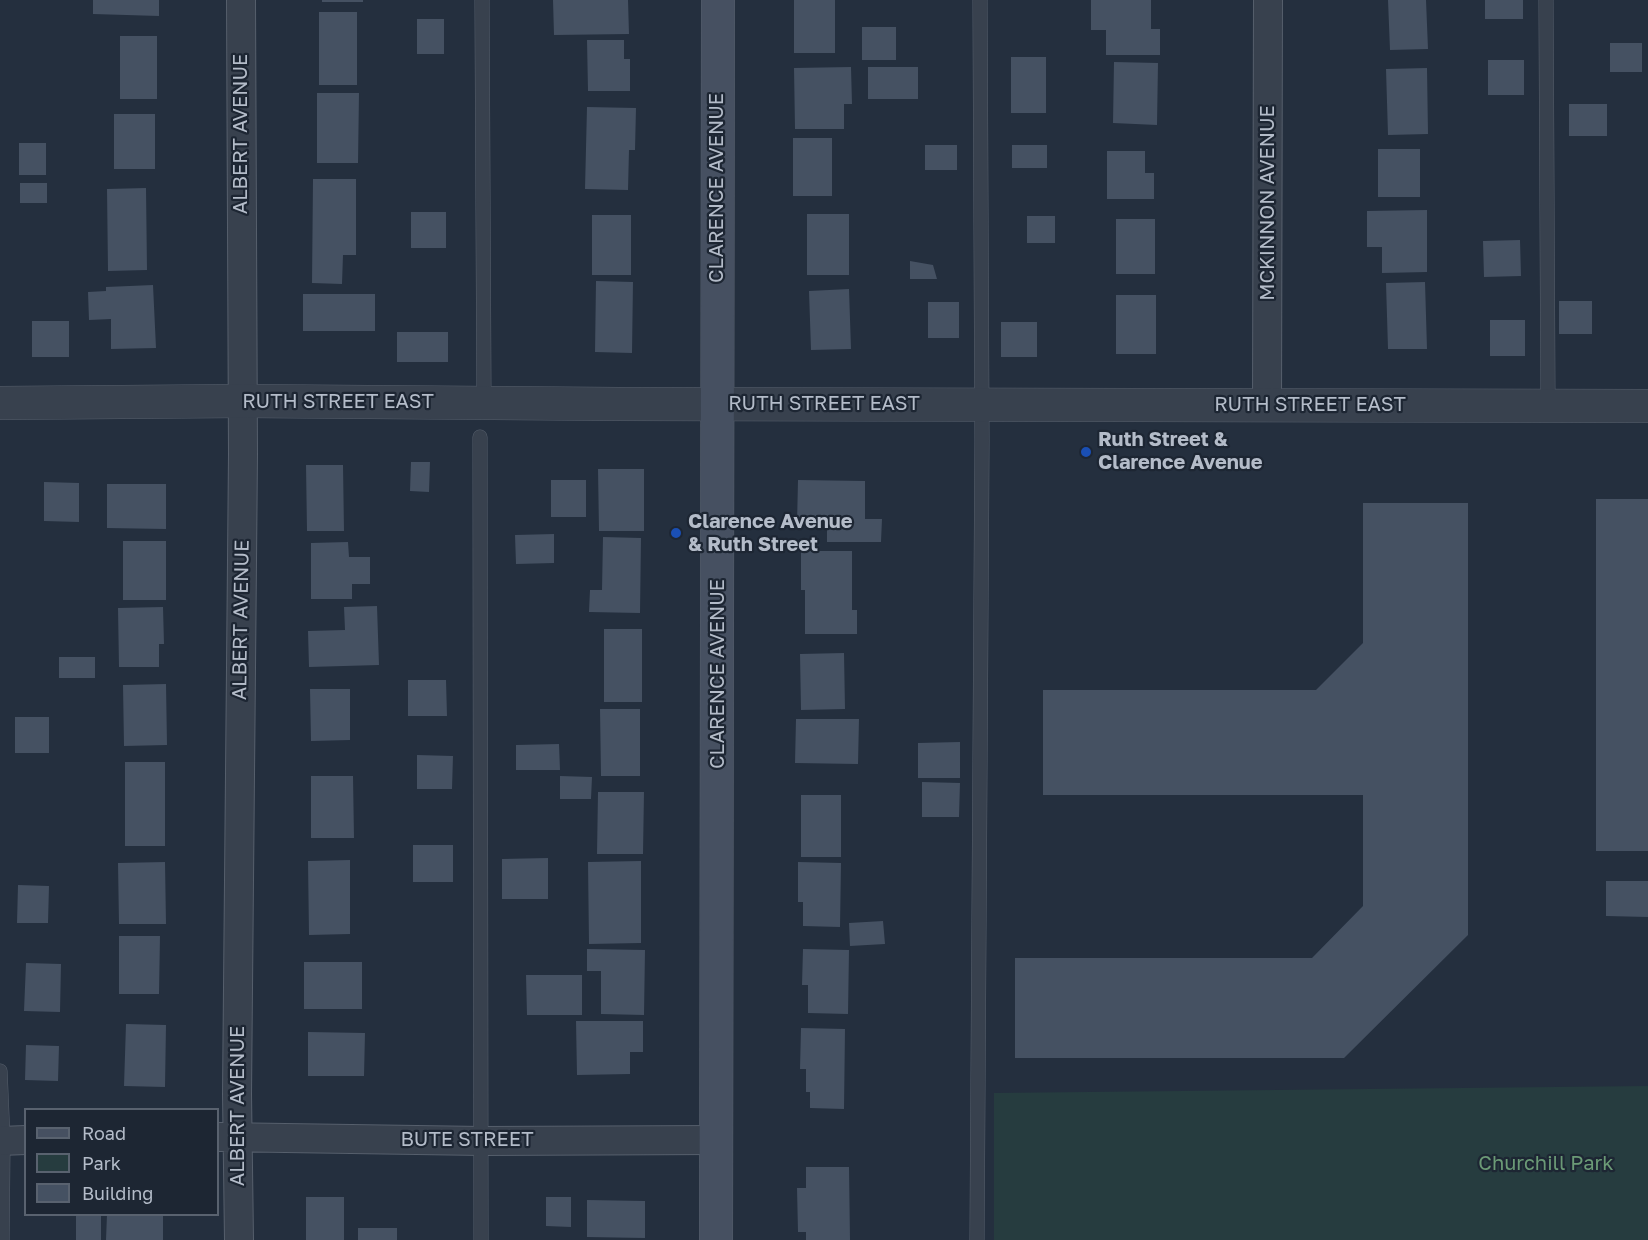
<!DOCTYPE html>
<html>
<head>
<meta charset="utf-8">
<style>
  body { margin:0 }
  #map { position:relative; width:1648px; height:1240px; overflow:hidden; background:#242f3e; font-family:"Golos Text",sans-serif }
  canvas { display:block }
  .legend { position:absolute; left:24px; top:1108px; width:195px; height:108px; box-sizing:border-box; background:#1d2633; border:2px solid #59626f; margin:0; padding:8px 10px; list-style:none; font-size:18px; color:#b4bcc9 }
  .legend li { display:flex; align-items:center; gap:12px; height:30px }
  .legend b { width:30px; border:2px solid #59626f }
</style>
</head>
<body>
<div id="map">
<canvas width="1648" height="1240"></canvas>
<ul class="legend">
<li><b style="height:8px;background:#465061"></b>Road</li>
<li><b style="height:16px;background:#263c3f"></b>Park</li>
<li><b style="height:16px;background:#455162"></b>Building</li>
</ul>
</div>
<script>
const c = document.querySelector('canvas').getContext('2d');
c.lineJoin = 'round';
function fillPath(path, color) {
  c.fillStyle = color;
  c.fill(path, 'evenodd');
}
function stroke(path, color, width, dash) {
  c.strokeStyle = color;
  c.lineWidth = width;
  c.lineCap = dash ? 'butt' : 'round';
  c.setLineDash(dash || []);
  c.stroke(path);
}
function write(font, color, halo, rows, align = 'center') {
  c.font = font + ' "Golos Text",sans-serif';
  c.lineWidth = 4.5;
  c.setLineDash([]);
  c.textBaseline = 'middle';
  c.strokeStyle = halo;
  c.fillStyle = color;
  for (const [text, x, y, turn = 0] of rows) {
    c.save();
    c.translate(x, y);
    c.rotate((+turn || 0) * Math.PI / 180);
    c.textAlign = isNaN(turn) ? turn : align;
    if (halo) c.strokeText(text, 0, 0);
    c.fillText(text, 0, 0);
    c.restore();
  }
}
const green = new Path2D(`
  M1648,1086V1240H994V1093Z`);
const building = new Path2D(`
  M93,0H159V16L93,14Z
  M322,0H363V2H322Z
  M553,0H628L629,34L554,35Z
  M794,0H835V53H794Z
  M1091,0H1151V29H1160V55H1106V30H1091Z
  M1388,0H1426L1428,49L1390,50Z
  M1485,0H1523V19H1485Z
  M319,12H357V85H319Z
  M417,19H444V54H417Z
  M862,27H896V60H862Z
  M120,36H157V99H120Z
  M587,40H624V59H630V91H588Z
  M1610,43H1642V72H1610Z
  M1011,57H1046V113H1011Z
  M1488,60H1524V95H1488Z
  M1114,62L1158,63L1157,125L1113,123Z
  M851,67L852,104H844V129H795L794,68Z
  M868,67H918V99H868Z
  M1427,68L1428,134L1388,135L1386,69Z
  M317,93H359L358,163H317Z
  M1569,104H1607V136H1569Z
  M587,107L636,108L635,150H629L628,190L585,189Z
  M114,114H155V169H114Z
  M793,138H832V196H793Z
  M19,143H46V175H19Z
  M925,145H957V170H925Z
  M1012,145H1047V168H1012Z
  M1378,149H1420V197H1378Z
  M1107,151H1145V173H1154V199H1107Z
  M313,179H356V255H343L342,284L312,283Z
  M20,183H47V203H20Z
  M146,188L147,270L108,271L107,189Z
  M1427,210V272L1382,273V247H1367V211Z
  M411,212H446V248H411Z
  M807,214H849V275H807Z
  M592,215H631V275H592Z
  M1027,216H1055V243H1027Z
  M1116,219H1155V274H1116Z
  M1520,240L1521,276L1484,277L1483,241Z
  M910,261L933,265L937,279H910Z
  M596,281L633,282L632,353L595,352Z
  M1425,282L1427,349H1388L1386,283Z
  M153,285L156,348L111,349V319L89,320L88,292L106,291V287Z
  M849,289L851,349L811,350L809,291Z
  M303,294H375V331H303Z
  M1116,295H1156V354H1116Z
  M1559,301H1592V334H1559Z
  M928,302H959V338H928Z
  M1490,320H1525V356H1490Z
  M32,321H69V357H32Z
  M1001,322H1037V357H1001Z
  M397,332H448V362H397Z
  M411,462H430L429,492L410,491Z
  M306,465H343L344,531H307Z
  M598,469H644V531H599Z
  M551,480H586V517H551Z
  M798,480L865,481V519H882L881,542H827V525L797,524Z
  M44,482L79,483V522L44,521Z
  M107,484H166V529L107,528Z
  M1596,499H1648V851H1596Z
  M1363,503H1468V935L1344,1058H1015V958H1312L1363,906V795H1043V690H1316L1363,643Z
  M554,534V563L516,564L515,535Z
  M603,537L641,538L640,613L589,612L590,590H602Z
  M123,541H166V600H123Z
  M348,542L349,557H370V584H352V599H311V543Z
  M801,551H852V610H857V634H805V590H801Z
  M377,606L379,665L309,667L308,631L345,630L344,607Z
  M163,607L164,644H159V667H119L118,608Z
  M604,629H642V702H604Z
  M844,653L845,709L801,710L800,654Z
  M59,657H95V678H59Z
  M408,680H446L447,716H408Z
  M166,684L167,745L124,746L123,685Z
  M310,689H350V740L311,741Z
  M600,709H640V776H601Z
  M15,717H49V753H15Z
  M796,719H859L858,764L795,763Z
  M960,742V778H918V743Z
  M559,744L560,770H516V745Z
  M417,755L453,756L452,789H417Z
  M125,762H165V846H125Z
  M311,776H353L354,838H311Z
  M560,776L592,777L591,799H560Z
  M922,782L960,783L959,817H922Z
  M598,792H644L643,854H597Z
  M801,795H841V857H801Z
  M413,845H453V882H413Z
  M548,858V899H502V859Z
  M350,860V934L309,935L308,861Z
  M641,861V943L589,944L588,862Z
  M165,862L166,924H119L118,863Z
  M798,862L841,863L840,927L803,926V902H798Z
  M1606,881H1648V917L1606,916Z
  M18,885L49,886L48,923H17Z
  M883,921L885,944L850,946L849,923Z
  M119,936H160L159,994H119Z
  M587,949L645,950L644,1015L601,1014V971H587Z
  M803,949L849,950L848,1014L808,1013V985H802Z
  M304,962H362V1009H304Z
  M26,963L61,964L60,1012L24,1011Z
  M526,975H582V1015H527Z
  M576,1021H643V1052H630V1074L577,1075Z
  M126,1024L166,1025L165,1087L124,1086Z
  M801,1028L845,1029L844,1109L810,1108V1092H806V1069H800Z
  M308,1032L365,1033L364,1076H308Z
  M26,1045L59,1046L58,1081L25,1080Z
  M806,1167H849L850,1240H806V1232H798L797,1188H806Z
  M306,1197H344V1240H306Z
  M546,1197H571V1227L546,1226Z
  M587,1200L645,1201V1238L587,1237Z
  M76,1214H101V1240H76Z
  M107,1214H163V1240H106Z
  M358,1228H397V1240H358Z`);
const service = new Path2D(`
  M482,0L484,403
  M1546,0L1548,406
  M480,437L481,1240
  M0,1071L3,1141L2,1240
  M977,1240L982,440L980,0`);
const minor = new Path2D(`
  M1267,405L1268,0
  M220,1137L482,1141L717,1140
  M0,1141L26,1140
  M239,1240L237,1094L243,454L241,0`);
const tertiary = new Path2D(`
  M0,403L243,401L619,404L1648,406`);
const secondary = new Path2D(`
  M716,1240L718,0`);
const markers = [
  [1086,452,6,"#1a4fb4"],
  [676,533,6,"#1a4fb4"]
];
const streetNames = [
  ["ALBERT AVENUE",241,134,-90],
  ["CLARENCE AVENUE",717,188,-90],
  ["MCKINNON AVENUE",1268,203,-90],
  ["RUTH STREET EAST",338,402],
  ["RUTH STREET EAST",824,404],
  ["RUTH STREET EAST",1310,405],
  ["ALBERT AVENUE",241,620,-89],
  ["CLARENCE AVENUE",718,674,-90],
  ["ALBERT AVENUE",238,1106,-90],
  ["BUTE STREET",467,1140]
];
const poiNames = [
  ["Ruth Street &",1098,440],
  ["Clarence Avenue",1098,463],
  ["Clarence Avenue",688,522],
  ["& Ruth Street",688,545]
];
const parkNames = [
  ["Churchill Park",1546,1164]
];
fillPath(green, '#263c3f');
fillPath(building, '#455162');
stroke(service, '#565f6c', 15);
stroke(minor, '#565f6c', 30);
stroke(tertiary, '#565f6c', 34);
stroke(secondary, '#565f6c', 34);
stroke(service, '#38414e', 14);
stroke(minor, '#38414e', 28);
stroke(tertiary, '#38414e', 33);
stroke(secondary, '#465061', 33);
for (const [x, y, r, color] of markers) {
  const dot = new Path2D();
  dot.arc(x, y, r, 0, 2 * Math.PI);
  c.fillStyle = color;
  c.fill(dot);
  stroke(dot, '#1d2633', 2);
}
write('20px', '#b4bcc9', '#1d2633', streetNames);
write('bold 20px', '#b4bcc9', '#1d2633', poiNames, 'left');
write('20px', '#6b9a76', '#1d2633', parkNames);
</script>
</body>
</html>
